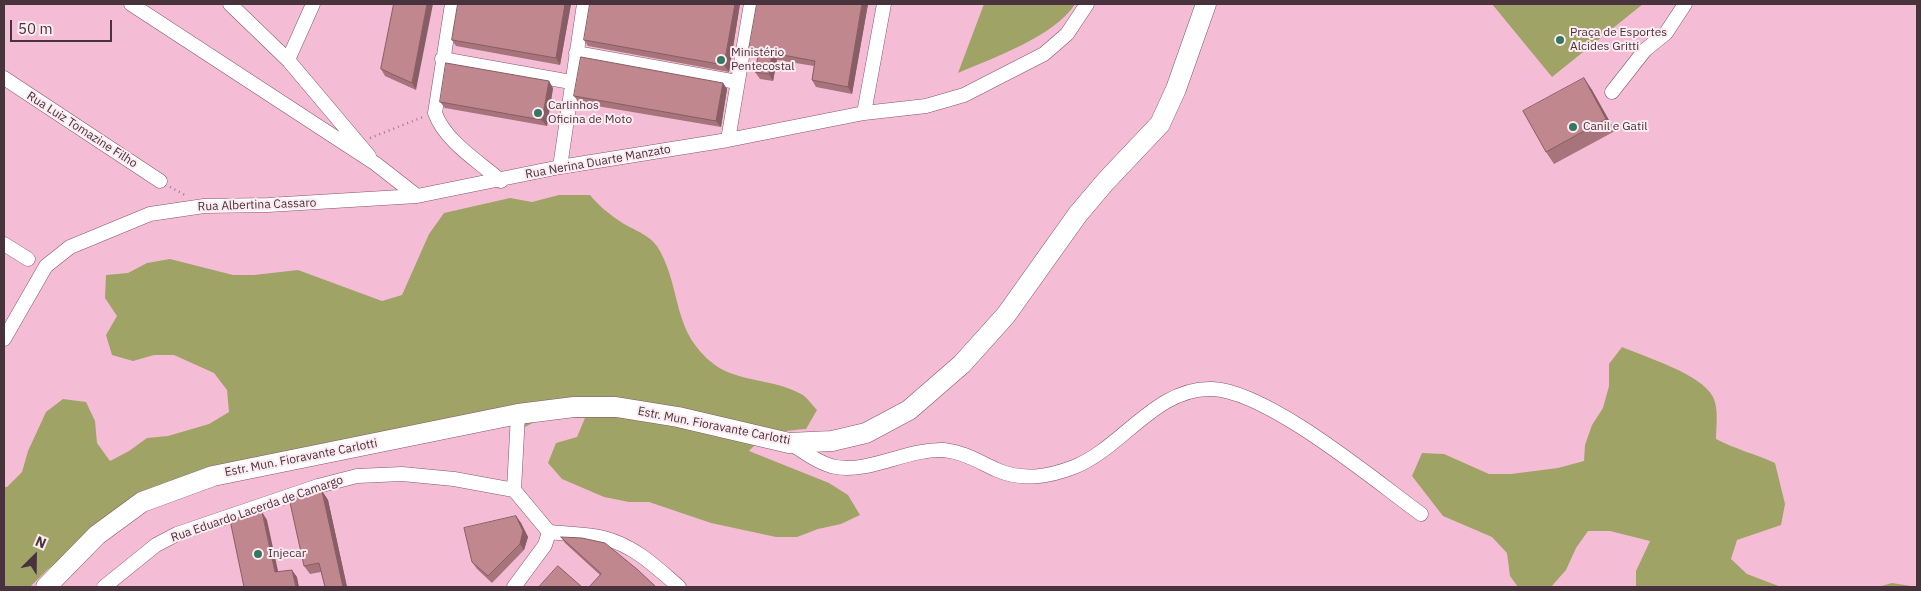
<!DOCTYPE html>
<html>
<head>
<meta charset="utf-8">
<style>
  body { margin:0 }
  #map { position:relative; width:1921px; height:591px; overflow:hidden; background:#f5bdd5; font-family:"IBM Plex Sans",sans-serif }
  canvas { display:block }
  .frame { position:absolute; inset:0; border:5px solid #48323b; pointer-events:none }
  .north { position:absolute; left:10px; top:531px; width:50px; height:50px; -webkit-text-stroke:4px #fdebf2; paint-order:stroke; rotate:23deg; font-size:14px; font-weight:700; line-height:20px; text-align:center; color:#48323b }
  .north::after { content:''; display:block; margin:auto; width:18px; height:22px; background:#48323b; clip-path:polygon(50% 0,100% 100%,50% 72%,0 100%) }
  .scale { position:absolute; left:10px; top:20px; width:102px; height:22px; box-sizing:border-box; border:2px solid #48323b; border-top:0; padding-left:6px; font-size:15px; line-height:18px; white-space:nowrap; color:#48323b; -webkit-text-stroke:4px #fdebf2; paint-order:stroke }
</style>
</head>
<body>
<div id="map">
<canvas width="1921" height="591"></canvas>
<div class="frame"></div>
<div class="north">N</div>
<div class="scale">50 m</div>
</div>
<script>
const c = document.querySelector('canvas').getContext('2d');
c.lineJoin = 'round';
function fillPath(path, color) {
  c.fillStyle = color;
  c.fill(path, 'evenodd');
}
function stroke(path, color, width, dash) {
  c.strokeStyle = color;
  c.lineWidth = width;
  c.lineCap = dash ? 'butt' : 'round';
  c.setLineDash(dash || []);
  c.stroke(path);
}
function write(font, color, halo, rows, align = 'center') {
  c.font = font + ' "IBM Plex Sans",sans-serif';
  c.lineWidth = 4;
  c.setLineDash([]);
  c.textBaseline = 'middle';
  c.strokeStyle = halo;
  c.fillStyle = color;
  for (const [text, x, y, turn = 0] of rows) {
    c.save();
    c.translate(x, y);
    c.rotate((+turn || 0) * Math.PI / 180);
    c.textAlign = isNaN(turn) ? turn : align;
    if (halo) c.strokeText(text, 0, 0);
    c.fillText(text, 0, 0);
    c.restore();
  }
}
const green = new Path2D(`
  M984,4H1075C1055,36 993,58 958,73Z
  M1492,4H1643L1552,77Z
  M559,195H590C599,206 609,214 621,222C635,231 652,235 660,251C682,292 672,333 715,365C738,382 775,379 801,394C807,397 812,405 817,410L806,429C782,431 766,432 749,451L829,483L848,495L860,515L841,524L818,529L797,537H776L711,523L649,502H629L604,497L562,479L548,463L556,443L577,437L585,418L544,417L525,427L504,421L160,495L48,569L31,586L4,587V487H7L22,472L28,451L46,412L63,399L86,402L95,421L97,443L110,461L129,451L147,438L168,436L209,424L229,412L227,390L214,373L174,355H154L133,361L112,355L106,335L117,316L105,298L106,275L128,273L147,263L170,259L233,275H254L298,270L382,301L402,295L429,234L444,213L510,198L532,202Z
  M1622,347C1645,357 1702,374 1713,397C1719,409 1716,426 1716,439C1735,449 1755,454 1775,463L1785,504L1781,525L1737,540L1731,559L1747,574L1781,587H1636V571L1650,541L1610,531H1588L1576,548L1566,570L1551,587H1518L1510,576L1507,553L1492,537L1443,516L1412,476L1422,453L1444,454L1489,474H1511L1558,468L1584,461L1585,445L1592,425L1603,408L1609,386V364Z
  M1892,583L1917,587H1878Z`);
const path = new Path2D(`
  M370,138L423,117
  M170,187L185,195`);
const street = new Path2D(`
  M131,4L376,164L417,196
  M230,4L288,60L369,156
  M452,4L435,113C445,141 478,161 501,181
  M576,53L737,82
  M442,59L571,82
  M288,60L313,4
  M4,78L160,181
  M1612,92L1645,50L1666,33L1685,4
  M864,113L884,4
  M728,140L751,4
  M560,167L584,4
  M4,244L28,259
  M4,339L46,266L70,247L150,214L204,206L268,205L417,196L560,167L728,140L864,113L926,106L964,95L1044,54L1067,34L1087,4
  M518,414L514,490L549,532C567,534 587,534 604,538C635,546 656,567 679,587
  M790,443C804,452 820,464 836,467C870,473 909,448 944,450C964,452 979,462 997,470C1023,481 1048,477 1074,467C1122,448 1156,387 1212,389C1268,391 1374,480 1421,514
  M104,587L156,545L177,534L318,486L357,476L402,474L454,479L514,490
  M514,587L545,545L549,532`);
const secondary = new Path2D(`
  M46,587L97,535L142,502L213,476L518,414L574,407H616L678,417L789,443L832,441L866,433L909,410L962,364L1006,315L1078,214L1106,181L1160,124L1176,89L1206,4`);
const wall = new Path2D(`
  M394,4L416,90L385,76L381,69Z
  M458,4H571L560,65L456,46L452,40Z
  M740,4L729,72L588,46L584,40Z
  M868,4L852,94L816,87L812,80L814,66L777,60L773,81L760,79L755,72L758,56H753L749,49Z
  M1584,78L1592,90L1615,131L1554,164L1546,152Z
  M723,83L727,89L721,127L579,103L574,96Z
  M553,88L547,126L445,108L440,102Z
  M322,491L328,500L347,587H325L321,572L310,574L304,566Z
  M516,516L521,523L528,537L524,550L492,583L477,569L472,562Z
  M561,537L656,587L600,575L565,543Z`);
const shadedWall = new Path2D(`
  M427,4H433L416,90L412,83Z
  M565,4H571L560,65L556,58Z
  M735,4H740L729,72L724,65Z
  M862,4H868L852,94L848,87Z
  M772,53L777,60L773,81L769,74Z
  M1584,78L1592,90L1615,131L1606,119Z
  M549,81L553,88L547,126L542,120Z
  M723,83L727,89L721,127L716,121Z
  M322,491L328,500L347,587H343Z
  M262,512L267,520L280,580L275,572Z
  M516,516L521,523L528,537L524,550L520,544Z
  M292,570L297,577L299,587H296Z`);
const building = new Path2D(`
  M394,4H427L412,83L381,69Z
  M458,4H565L556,58L452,40Z
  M590,4H735L724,65L584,40Z
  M757,4H862L848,87L812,80L815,61L772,53L769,74L755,72L759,51L749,49Z
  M581,57L723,83L716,121L574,96Z
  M446,63L549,81L542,120L440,102Z
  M1584,78L1606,119L1546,152L1523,111Z
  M322,491L343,587H325L319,563L304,566L289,498Z
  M262,512L275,572L292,570L296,587H244L230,520Z
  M516,516L523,531L520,544L488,576L472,562L464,528Z
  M561,537L582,538L605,543L638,570L656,587H589L601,574Z
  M558,566L582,587H539Z`);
const markers = [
  [1560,40,5,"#377663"],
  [721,60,5,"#377663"],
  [538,113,5,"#377663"],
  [1573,127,5,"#377663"],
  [258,554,5,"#377663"]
];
const poiNames = [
  ["Praça de Esportes",1570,33],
  ["Alcides Gritti",1570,47],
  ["Ministério",731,53],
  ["Pentecostal",731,67],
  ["Carlinhos",548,106],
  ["Oficina de Moto",548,120],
  ["Canil e Gatil",1583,127],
  ["Injecar",268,554]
];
const streetNames = [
  ["Rua Luiz Tomazine Filho",82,130,33],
  ["Rua Nerina Duarte Manzato",598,162,-10],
  ["Rua Albertina Cassaro",257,205,-2],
  ["Estr. Mun. Fioravante Carlotti",714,426,11],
  ["Estr. Mun. Fioravante Carlotti",301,458,-11],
  ["Rua Eduardo Lacerda de Camargo",257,509,-19]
];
fillPath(green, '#9fa366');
stroke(street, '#85556a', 15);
stroke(secondary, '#85556a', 21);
stroke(path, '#a27b8b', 2.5, [1, 4]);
stroke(street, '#fff', 14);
stroke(secondary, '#fff', 20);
fillPath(wall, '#a6747a');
fillPath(shadedWall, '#875e63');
fillPath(building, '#c1878e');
stroke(building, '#875e63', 1);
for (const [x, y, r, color] of markers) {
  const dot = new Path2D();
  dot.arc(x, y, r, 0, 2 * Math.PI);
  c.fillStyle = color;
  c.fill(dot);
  stroke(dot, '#fdebf2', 2);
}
write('12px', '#48323b', '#fdebf2', poiNames, 'left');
write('12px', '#48323b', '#fdebf2', streetNames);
</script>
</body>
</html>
